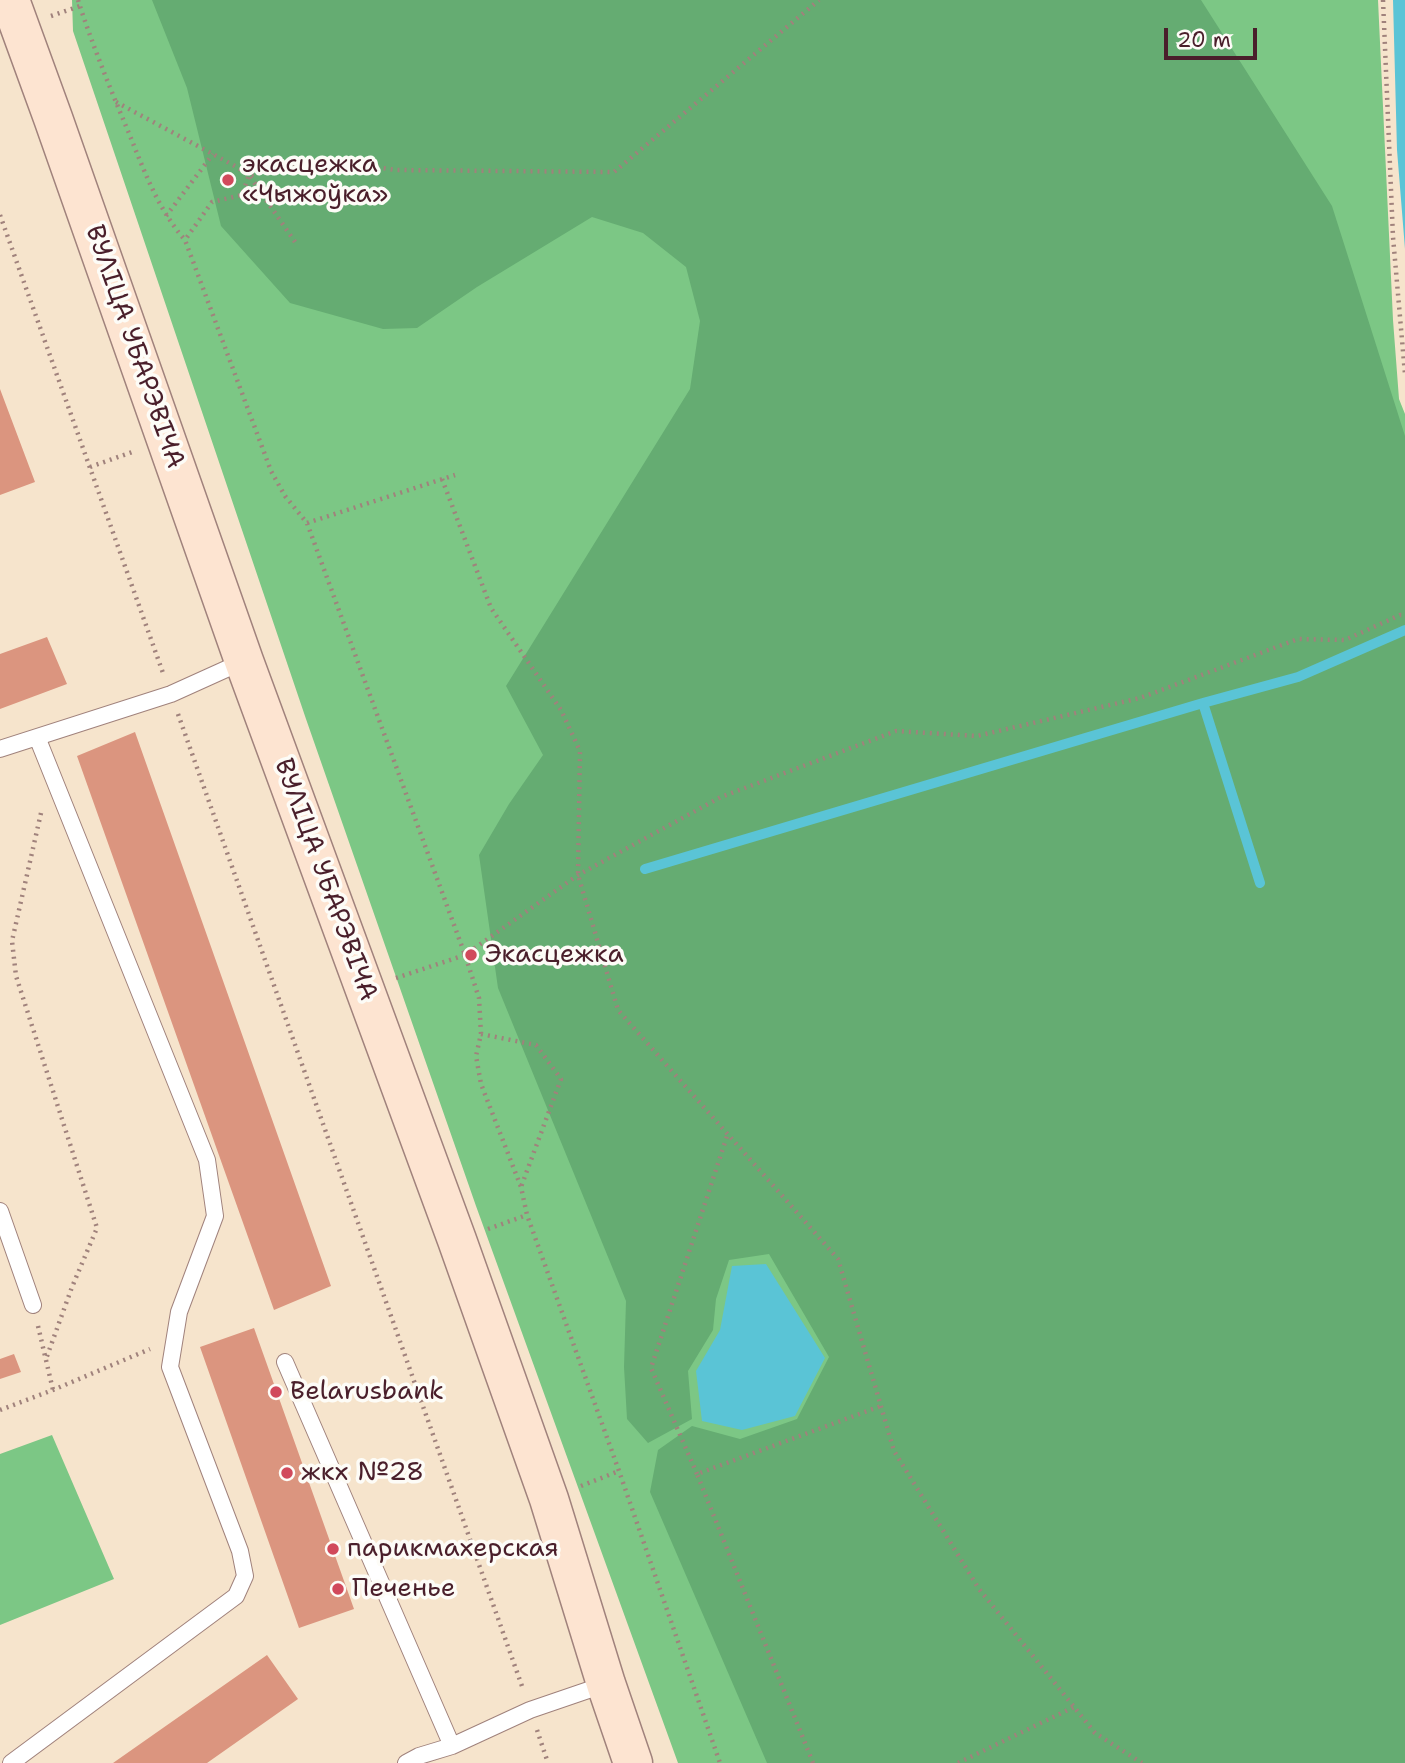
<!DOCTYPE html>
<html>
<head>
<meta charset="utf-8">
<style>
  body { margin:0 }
  #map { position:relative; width:1405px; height:1763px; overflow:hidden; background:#f6e4cc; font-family:"Shantell Sans",sans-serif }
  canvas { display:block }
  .scale { position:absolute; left:1164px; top:28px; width:93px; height:32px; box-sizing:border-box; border:4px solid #4a1f2b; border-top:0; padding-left:9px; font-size:21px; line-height:24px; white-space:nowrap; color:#4a1f2b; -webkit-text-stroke:5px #fdfcf7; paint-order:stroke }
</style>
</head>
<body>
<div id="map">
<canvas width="1405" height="1763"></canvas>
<div class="scale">20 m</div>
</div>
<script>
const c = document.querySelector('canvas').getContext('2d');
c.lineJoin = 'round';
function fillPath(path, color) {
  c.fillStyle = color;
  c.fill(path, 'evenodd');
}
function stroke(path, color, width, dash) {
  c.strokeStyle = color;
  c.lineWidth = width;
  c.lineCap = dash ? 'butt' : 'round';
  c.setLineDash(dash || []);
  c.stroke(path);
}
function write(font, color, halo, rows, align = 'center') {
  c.font = font + ' "Shantell Sans",sans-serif';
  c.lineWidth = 7;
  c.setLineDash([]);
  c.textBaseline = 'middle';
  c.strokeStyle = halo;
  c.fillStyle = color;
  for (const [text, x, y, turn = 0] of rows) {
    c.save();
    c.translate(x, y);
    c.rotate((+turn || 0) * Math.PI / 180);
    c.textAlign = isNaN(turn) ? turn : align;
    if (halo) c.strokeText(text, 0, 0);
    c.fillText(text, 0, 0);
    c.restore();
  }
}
const green = new Path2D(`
  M72,0H1378L1393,320L1399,399L1405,414V1763H678L476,1206L306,719L73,31Z
  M52,1435L114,1579L0,1625V1454Z`);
const forest = new Path2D(`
  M152,0H1201L1332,206L1405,436V1763H767L650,1492L658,1450L692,1426L740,1439L797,1419L829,1357L769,1254L729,1260L716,1299L713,1330L688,1371L692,1419L648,1443L627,1419L624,1367L626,1301L498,988L479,855L509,804L543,755L506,686L690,389L700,321L686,267L643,233L592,217L477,287L417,328L383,329L290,303L221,226L187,88Z`);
const water = new Path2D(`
  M1393,0H1405V249L1397,150Z
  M766,1264L825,1358L795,1416L742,1430L702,1421L696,1371L720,1330L732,1266Z`);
const stream = new Path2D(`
  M1203,703L1260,883
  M645,869L1203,703L1298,677L1405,630`);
const building = new Path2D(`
  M0,389L35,482L0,495Z
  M47,637L67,684L0,709V654Z
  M135,732L331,1286L274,1310L77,756Z
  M254,1328L354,1609L299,1628L200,1347Z
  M14,1354L21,1372L0,1379V1359Z
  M267,1655L298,1699L207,1763H113Z`);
const path = new Path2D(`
  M78,0C92,44 110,88 128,131C144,170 157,208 185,240L271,471L285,496L307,523L465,955L479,998L481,1034L476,1056L481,1084L521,1187L527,1215L619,1471L720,1763
  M1383,0L1393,237L1405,374
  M51,16L80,6
  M116,102L235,166L249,175L242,195L212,202L185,240
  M0,215L163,673
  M166,216L213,154
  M295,242L249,175C263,172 278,169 292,167C326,161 362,165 396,170L614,172L819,0
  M90,467L135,451
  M442,479L491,608L561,710L580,751L578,875L618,1010L838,1259L894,1451L979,1589L1095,1733L1142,1763
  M307,523L455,475
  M178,714L523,1689
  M41,813L12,941L16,976L97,1228L72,1287L46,1359
  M396,978L465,955L578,875L721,797L896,731L977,736L1140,698L1298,639L1345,640L1400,615H1405
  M481,1034L536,1045L561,1079L521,1187
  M488,1229L527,1215
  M38,1326L53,1390
  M0,1410L53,1390L150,1349
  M697,1474L651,1368L727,1136
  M581,1486L619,1471
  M537,1730L548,1763
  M813,1763L697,1474L881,1406
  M958,1763L1074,1707`);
const lane = new Path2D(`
  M0,749L171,694L244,661
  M0,1211L33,1305
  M285,1362L452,1746
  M11,1763L236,1596L245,1576L240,1551L170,1367L179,1312L215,1216L207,1160L37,737
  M406,1763L419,1756L452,1746L530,1710L606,1684`);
const secondary = new Path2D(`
  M10,0L53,118L244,661L457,1240L549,1499L606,1684L633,1763`);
const markers = [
  [228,180,7,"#d1495b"],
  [471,955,7,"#d1495b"],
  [276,1392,7,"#d1495b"],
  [287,1473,7,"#d1495b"],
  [333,1549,7,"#d1495b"],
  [338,1589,7,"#d1495b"]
];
const poiNames = [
  ["экасцежка",242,165],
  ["«Чыжоўка»",242,195],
  ["Экасцежка",485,955],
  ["Belarusbank",290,1392],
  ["жкх №28",301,1473],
  ["парикмахерская",347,1549],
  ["Печенье",352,1589]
];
const streetNames = [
  ["ВУЛІЦА УБАРЭВІЧА",134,347,71],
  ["ВУЛІЦА УБАРЭВІЧА",325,880,70]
];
fillPath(green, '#7cc785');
fillPath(forest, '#65ac72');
fillPath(water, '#5ac4d6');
stroke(stream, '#5ac4d6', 10);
fillPath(building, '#db957f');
stroke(lane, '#a0827c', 18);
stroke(secondary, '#a0827c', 41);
stroke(path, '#a0827c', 4.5, [2, 5]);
stroke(lane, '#fff', 16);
stroke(secondary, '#fde4d1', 38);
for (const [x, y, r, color] of markers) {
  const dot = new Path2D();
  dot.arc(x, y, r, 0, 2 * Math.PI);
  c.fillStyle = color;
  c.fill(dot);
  stroke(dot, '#fdfcf7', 2.5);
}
write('26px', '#4a1f2b', '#fdfcf7', poiNames, 'left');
write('26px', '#4a1f2b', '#fdfcf7', streetNames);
</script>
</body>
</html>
